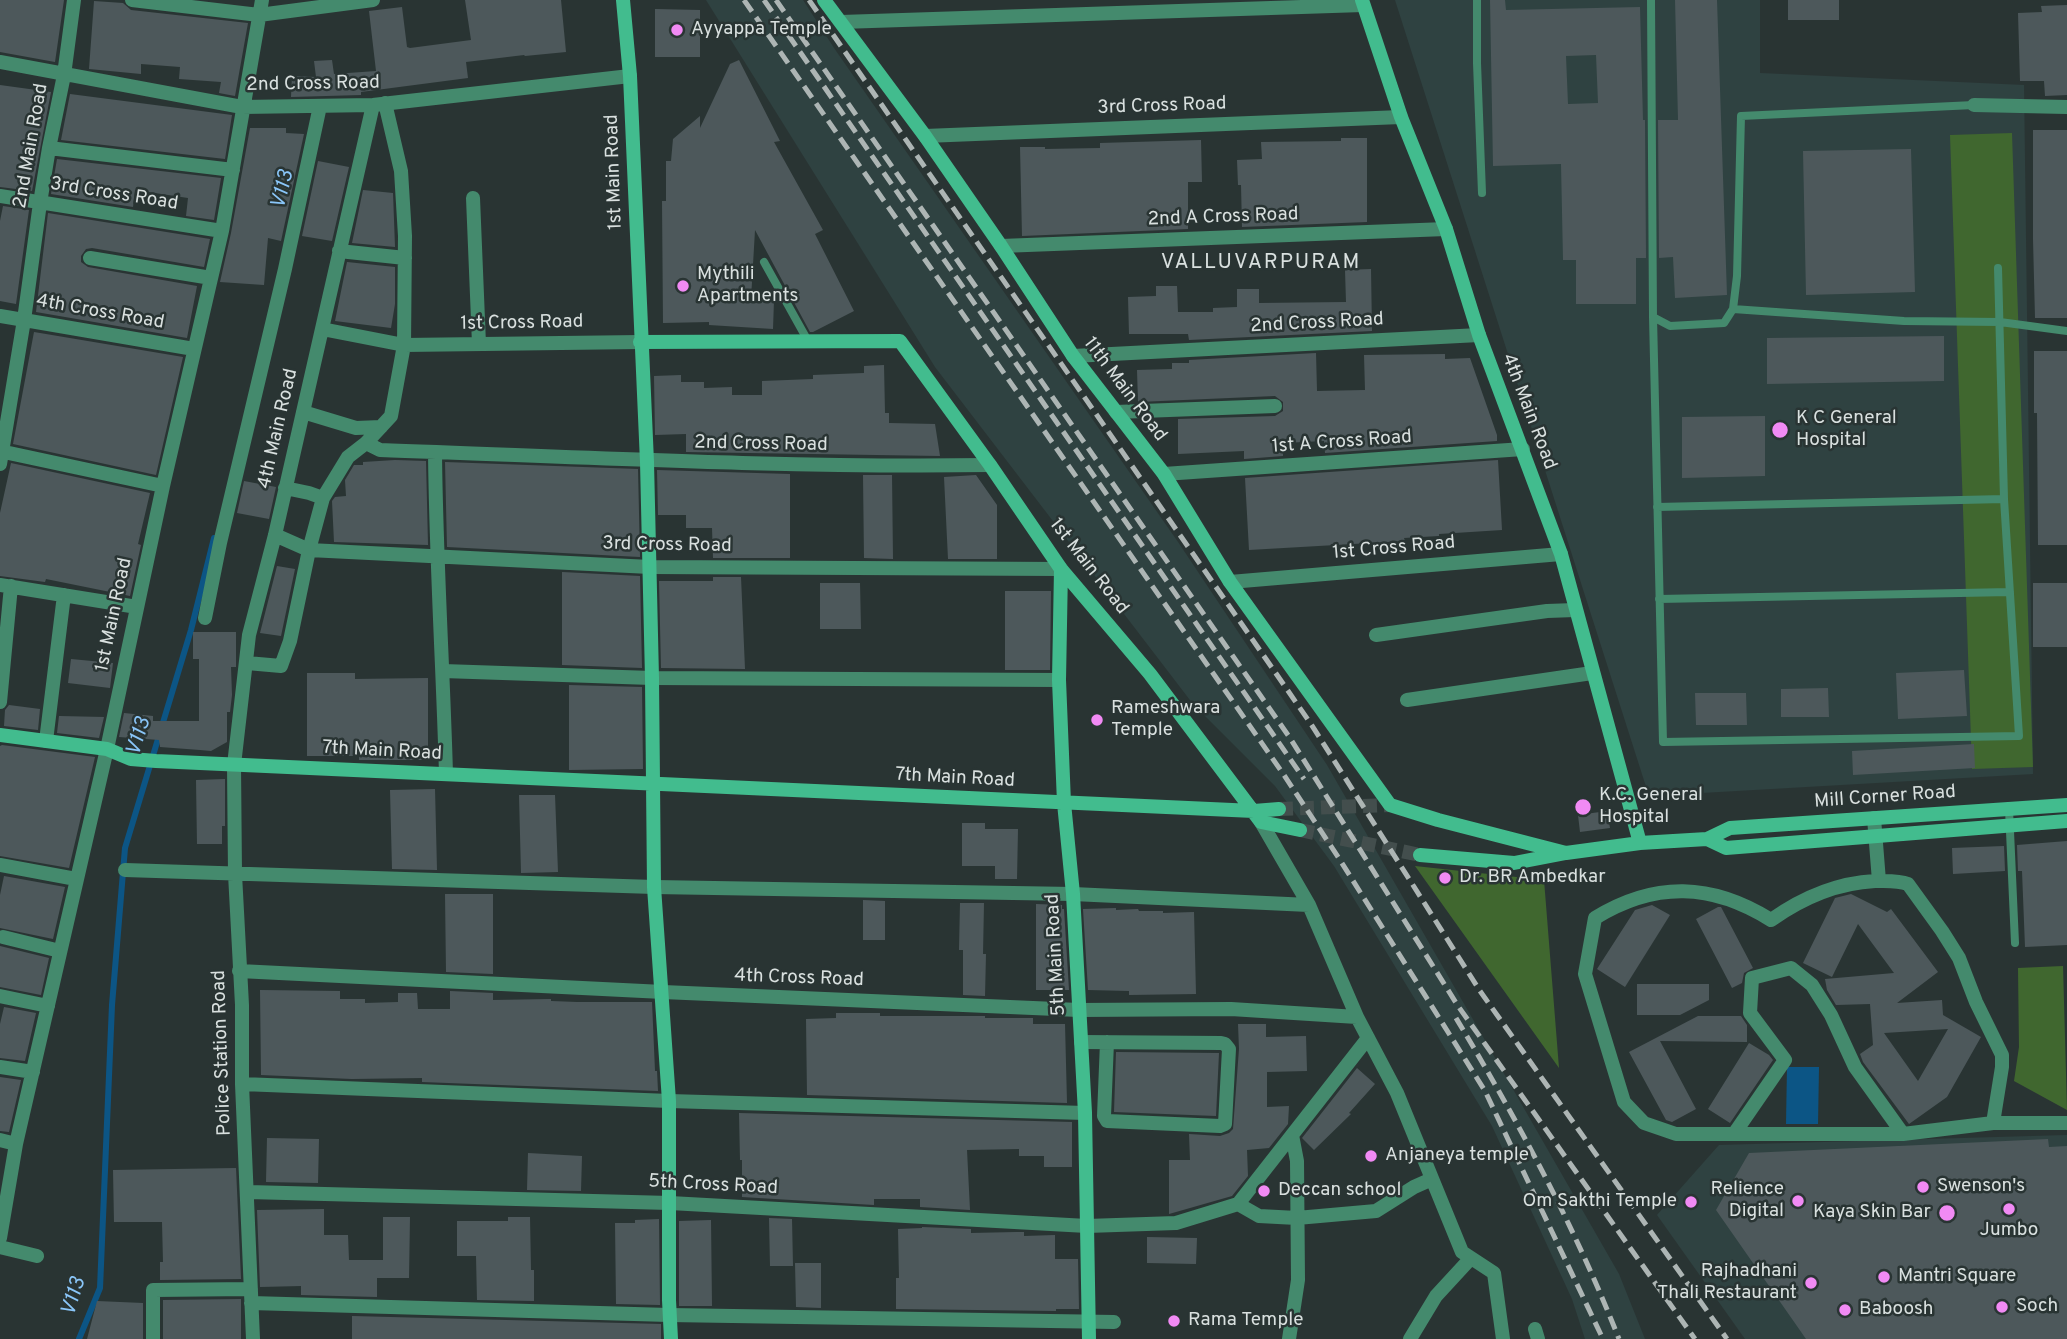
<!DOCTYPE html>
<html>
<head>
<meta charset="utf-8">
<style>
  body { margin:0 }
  canvas { display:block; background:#293433 }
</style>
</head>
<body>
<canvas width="2067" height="1339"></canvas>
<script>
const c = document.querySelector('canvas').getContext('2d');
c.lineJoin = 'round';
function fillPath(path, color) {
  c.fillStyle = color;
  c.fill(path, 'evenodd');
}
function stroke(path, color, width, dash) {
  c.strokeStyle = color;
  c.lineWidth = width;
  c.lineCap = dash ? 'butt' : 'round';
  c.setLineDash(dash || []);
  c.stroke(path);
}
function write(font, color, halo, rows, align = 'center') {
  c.font = font + ' Overpass,sans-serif';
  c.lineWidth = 5;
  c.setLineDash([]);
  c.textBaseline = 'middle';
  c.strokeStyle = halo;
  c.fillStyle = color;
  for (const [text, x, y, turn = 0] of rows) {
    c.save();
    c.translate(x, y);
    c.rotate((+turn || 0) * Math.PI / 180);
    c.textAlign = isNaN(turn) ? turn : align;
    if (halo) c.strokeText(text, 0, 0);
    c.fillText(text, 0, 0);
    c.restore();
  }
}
const built = new Path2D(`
  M706,0H803L834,48L1178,542L1327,765L1619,1274L1645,1339H1585L1572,1299L1492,1126L1334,866L1275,786L1193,704L935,367Z
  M1395,0H1760V73L2024,85L2033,774L1649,796Z
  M2067,1135V1339H1745L1657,1215L1719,1145Z`);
const green = new Path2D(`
  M2012,133L2033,767L1972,769L1950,135Z
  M1415,866L1544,880L1559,1068Z
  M2063,966L2067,1110L2014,1081L2019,1047L2018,968Z`);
const water = new Path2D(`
  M1787,1067H1819L1818,1124H1786Z`);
const stream = new Path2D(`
  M79,1339L100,1288L112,1005L125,848L191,630L214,538`);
const building = new Path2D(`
  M0,0H64L55,62L0,52Z
  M465,0H561L566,52L525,56L524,55L466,62L468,78L361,92V95L291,97L292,76L316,77L314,61L332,60L334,74L376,71L369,11L402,7L407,47L410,48L471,40Z
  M1490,0H1505L1506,10L1640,7L1643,120H1645L1646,258H1636V304H1576V260H1563L1561,164L1493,166ZM1596,55L1598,103L1568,104L1566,56Z
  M1675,0H1717L1727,295L1675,298L1673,257L1659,258L1658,120H1678Z
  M1788,0H1839V20H1788Z
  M94,1L123,3L131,10L248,23L235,96L219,93L221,82L179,79L180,67L141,64V74L89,69Z
  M2067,5V95L2045,96L2044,81H2020L2018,13L2042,12L2041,6Z
  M655,9L700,10V57H655Z
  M739,60L780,141L774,142L823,230L815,234L854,311L813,332H810L755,230L751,299L774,300L773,329L709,325V322L663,323L662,201H666V161H671L673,139L700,116V128L730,64Z
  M0,85L51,92L32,191L0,187Z
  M70,94L232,115L225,159L61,140Z
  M250,128H286V133L304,134L281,241L268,238L264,285L220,282L231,233Z
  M2033,130H2067V318H2035L2033,239Z
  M1341,138H1367V222L1242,227L1241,185H1238L1237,160L1262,159L1261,142L1341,141Z
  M1201,140L1202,182H1188V229L1022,236L1020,147H1045V149L1100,148V143Z
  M1911,149L1915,292L1806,295L1803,151Z
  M57,159L221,178L214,220L186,216L188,198L135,190L133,207L51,194Z
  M318,161L349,167L332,241L302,236Z
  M363,190L393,193L395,247L352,243Z
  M3,206L29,210L16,304L0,301V221Z
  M48,213L210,239L204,267L92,248L86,249L81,256V262L88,267L197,286L187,338L36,312Z
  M347,262L395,267V304L391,328L335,321Z
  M1371,269L1372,331L1189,340L1188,334H1129L1128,297L1156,296V286H1177L1178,312H1213V308L1237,307V289H1259V303L1346,302L1345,270Z
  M34,332L183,357L156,475L13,444Z
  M1944,336V381L1767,384V338Z
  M2034,351H2067V545H2038L2037,413H2034Z
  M1316,353L1317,391L1365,390L1364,355L1445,354V359L1470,358L1497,435V441L1325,453L1324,441L1283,443V456L1244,459V451L1178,454V419L1275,416L1283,411V402L1275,396L1138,402L1137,370L1172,369V363H1189V360Z
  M884,365L885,413H889V423L935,424L940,456L686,452V434L655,435L654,376L681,375V382H704V388L732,387V395H762V381L813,379V375L864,373V366Z
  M1765,416V476L1682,478V417Z
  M395,460L426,461L428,545L334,542L332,501L335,497L346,496L345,480L354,465H363V462Z
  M1498,460L1502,530L1439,534V536L1404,538L1405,541L1249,550L1245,478Z
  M445,462L638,469L640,557L447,547Z
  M11,463L150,493L138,544L141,545L130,596L46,579L45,582L0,576V513Z
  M657,470L790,474V558H713L712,528H686V515H658Z
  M863,475H892L893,559L864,558Z
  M976,475L997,505V559H948L944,477Z
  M244,481L276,487L269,519L237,513Z
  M277,566L295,569L281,636L260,633Z
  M562,572L640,576L642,668L562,665Z
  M713,577H741L745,669L661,668L659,581H713Z
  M820,583H860L861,629H820Z
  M2033,583H2067V647H2033Z
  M1005,591H1051L1050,670H1005Z
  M193,632H236V667H231L232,695L230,712H227V742L211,751L200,750L160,747L159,740L119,737L124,713L153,716V721H199V659H193Z
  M71,659L113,663L110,688L68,683Z
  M1964,670L1967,716L1898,719L1896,673Z
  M307,673H355V679L428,678V760H359V756H307Z
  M569,685L642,687L643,769L569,770Z
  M1828,688L1829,717H1781V689Z
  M1695,693H1746L1747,725H1696Z
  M9,705L40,709L38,730L4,726L5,710Z
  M59,716L104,717L99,738L57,733Z
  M1974,744L1975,768L1853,775L1852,751Z
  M2,745L95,757L69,868L0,856V746Z
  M225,779V826H222V844H197L196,780Z
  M435,789L437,870L392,869L390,790Z
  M519,795H555L558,872L521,873Z
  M1607,811L1610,828L1580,832L1578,815Z
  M962,823H985V829H1018L1017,879H995V866H962Z
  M2067,841V945L2025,947L2022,871H2018L2017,845Z
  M2004,846L2005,871L1953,874L1952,848Z
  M4,876L65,887L53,939L0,928V895Z
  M445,894H493V974L446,972Z
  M1851,894L1887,912L1891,909L1938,972L1897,1003L1942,1000L1943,1015L1981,1037L1947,1097L1909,1124L1863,1062L1860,1054L1873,1045L1870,1004L1836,1005L1827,990L1825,979L1894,973L1858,924L1832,977L1803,963L1835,898ZM1948,1029L1918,1081L1884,1033Z
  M863,900L885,901V940H863Z
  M960,903H984L983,954H986L985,996L963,995V950H959Z
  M1036,904L1062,905V909H1064L1069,990H1036Z
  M1652,905L1670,915L1625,987L1597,969L1635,910Z
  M1718,907H1721L1753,968L1744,973L1742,983L1732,988L1696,919Z
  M1116,908V910L1138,909L1139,911H1163V913L1194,912L1196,994L1129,995V991L1088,990L1083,909Z
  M0,946L49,958L41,995L0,987Z
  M1637,984H1709V1000L1680,1015H1637Z
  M260,990L340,991V999H365V1003L398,1002V993H417L418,1009H450V991L493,993V1000L551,999V1001L577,1002H652L655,1071H657L658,1091L422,1082V1078L352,1079L261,1075Z
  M4,1007L36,1013L25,1061L0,1058V1024Z
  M836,1013H880V1016H985V1018H1033V1024H1065L1067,1103L807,1095L806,1019L836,1018Z
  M1698,1016H1741L1747,1025V1042L1660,1041L1696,1109L1672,1122L1666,1120L1629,1052Z
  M1238,1024H1266V1037L1306,1036L1307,1071L1267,1072V1107L1289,1106L1288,1124L1269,1148L1247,1150L1248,1176L1232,1196L1169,1214V1160H1190L1189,1134L1220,1136L1229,1133L1233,1129L1239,1049Z
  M1749,1043L1769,1055L1773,1060L1730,1123L1708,1109Z
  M1116,1052L1219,1053L1216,1116L1114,1112Z
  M1357,1068L1375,1084L1349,1113L1351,1114L1314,1150L1302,1138Z
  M0,1077L21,1080L9,1132L0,1131Z
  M739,1113L1072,1122V1167H1044V1156H1019V1149L967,1150L970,1210L920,1207V1199H874V1205L742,1197V1160H740Z
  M267,1138L319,1139L318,1183L266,1182Z
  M2048,1139L2049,1147L2067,1146V1339H1806L1716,1210L1749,1153Z
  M528,1153L582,1156L581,1191L527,1190Z
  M236,1168L241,1279L160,1280V1262H163L162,1222H114L113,1170Z
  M324,1209V1235H348L349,1260H383V1217H410L409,1278H377V1297L301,1295V1286L260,1287L257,1210Z
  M508,1217H530L531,1270H534V1301L477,1300L476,1256H457V1221H508Z
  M769,1218L792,1219L793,1266H770Z
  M659,1219L660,1305L616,1304L615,1223H635V1220Z
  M711,1220L712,1306H679V1221Z
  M922,1227L971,1229V1233L1016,1232H1024V1236L1055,1235V1259H1078L1079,1309H1056V1311L896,1309V1278H899L898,1229L922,1228Z
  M1147,1237L1197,1238L1196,1264L1147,1263Z
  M795,1263H821V1308L796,1307Z
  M241,1299V1339H163V1300Z
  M97,1301L143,1303V1339H87Z
  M352,1316L661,1324V1339H352Z`);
const secondaryTunnel = new Path2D(`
  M1279,809L1390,805
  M1300,830L1420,855`);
const lane = new Path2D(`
  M1477,0V63L1482,193
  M1651,0L1653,317L1670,326L1724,323L1733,309L1737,276L1741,116L1974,105
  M764,262L808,341
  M1733,309L1904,321L2000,322L2067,331
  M1653,317L1663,742L2019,736L2004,499L1998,268
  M1657,507L2004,499
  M1659,599L2010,592
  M2009,809L2015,943`);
const street = new Path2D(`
  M132,0L259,15L373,0
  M841,22L1363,5
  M0,62L242,107L373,105L630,76
  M1974,105L2067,107
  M925,136L1401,117
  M49,148L233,170
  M0,196L222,231
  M473,198L479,344
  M1001,246L1446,229
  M339,251L405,258
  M90,258L211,278
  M0,316L194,349
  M322,329L404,345L640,342
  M1073,356L1479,335
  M303,412L356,428L381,427
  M1116,412L1275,406
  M366,443L380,450C583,457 786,468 990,465
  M0,451L163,486
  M435,452C436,560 443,667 446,774
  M0,464L24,320L40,203L49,148L64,75L74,0
  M1164,474L1523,449
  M285,488L309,493L323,498
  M275,535L309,550L650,567L1061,569
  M1230,582L1561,554
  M0,585L137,607
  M205,618L220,543L285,269L320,106
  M1376,635L1547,611L1575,610
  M247,663L281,666L290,641L309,550L323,498L348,457L366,443L391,416L404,345L405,236L401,171L385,103
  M443,671L652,678L1059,680
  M1407,700L1592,673
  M0,702L11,586
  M46,741L64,595
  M1874,818L1879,881
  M1261,822L1309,905L1357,1017L1397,1093L1462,1252L1494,1273L1503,1339
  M0,865L76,879
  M125,870L654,887L1073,894L1309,905
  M3,937L60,951
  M239,971L663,992L1079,1010L1231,1009L1357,1017
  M0,996L48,1006
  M1081,1042L1221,1043L1225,1044L1229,1049L1225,1124L1220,1126L1107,1121L1104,1116L1107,1042
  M0,1067L33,1072
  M242,1084L669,1101L1085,1113
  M1993,1123L2002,1067V1055L1976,1002L1959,958L1942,931L1908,884C1898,880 1886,881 1875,881C1836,883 1802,898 1771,920C1712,883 1655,881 1595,918L1585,974L1624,1102L1644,1123L1676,1134H1903L1993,1123H2067
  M1734,1134L1785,1060L1750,1013L1752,978L1791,968L1812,985L1831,1015L1855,1067L1903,1134
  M0,1140L16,1144
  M248,1192L670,1203L1087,1226L1176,1223L1238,1204L1368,1038
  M1238,1204L1259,1216L1297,1218L1376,1211L1414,1187L1432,1179
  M0,1238L16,1144L107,749L163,486L222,231L262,0
  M0,1247L37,1256
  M251,1303L669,1315L1114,1322
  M1535,1329L1538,1339
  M153,1339V1290L251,1289
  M253,1339L242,1084V1005L235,874L234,765L249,635L275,535L373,105
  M1289,1339L1298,1280L1297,1161L1292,1135
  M1410,1339L1436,1296L1471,1258`);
const secondary = new Path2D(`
  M623,0L630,76L647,462L652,678L654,887L669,1101V1300L671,1339
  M824,0L925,136L1001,246L1073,356L1164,474L1230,582L1390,805L1438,820L1566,853
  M1362,0L1401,117L1446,229L1479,335L1561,554L1640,843
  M640,342L900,341L990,465L1061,569L1150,674L1261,822L1300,830
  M1061,569L1059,680L1064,803L1073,894L1085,1113L1089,1339
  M0,735L107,749L131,759L156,761L1254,811L1279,809
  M1707,839L1726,848L2067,821
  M1420,855L1514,863L1566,853L1640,843L1707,839L1730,828L2067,805`);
const rail = new Path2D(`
  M744,0L1284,775L1340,860L1485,1091L1603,1339
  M764,0L1304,779
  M776,0L1290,738L1458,1006L1695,1339
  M809,0L1311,724L1480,991L1727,1339
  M1456,1018C1518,1121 1575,1227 1619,1339`);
const markers = [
  [677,30,7,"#f18af4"],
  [683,286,7,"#f18af4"],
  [1780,430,9,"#f18af4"],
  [1097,720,7,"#f18af4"],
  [1583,807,9,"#f18af4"],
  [1445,878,7,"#f18af4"],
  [1371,1156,7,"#f18af4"],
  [1923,1187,7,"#f18af4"],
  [1264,1191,7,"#f18af4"],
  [1798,1201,7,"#f18af4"],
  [1691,1202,7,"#f18af4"],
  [2009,1209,7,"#f18af4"],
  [1947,1213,9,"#f18af4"],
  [1884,1277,7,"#f18af4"],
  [1811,1283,7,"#f18af4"],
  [2002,1307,7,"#f18af4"],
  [1845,1310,7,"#f18af4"],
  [1174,1321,7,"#f18af4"]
];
const poiNames = [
  ["Ayyappa Temple",691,30],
  ["Mythili",697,275],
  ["Apartments",697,297],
  ["K C General",1796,419],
  ["Hospital",1796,441],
  ["Rameshwara",1111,709],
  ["Temple",1111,731],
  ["K.C. General",1599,796],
  ["Hospital",1599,818],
  ["Dr. BR Ambedkar",1459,878],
  ["Anjaneya temple",1385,1156],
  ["Swenson's",1937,1187],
  ["Relience",1784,1190,"right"],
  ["Digital",1784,1212,"right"],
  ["Deccan school",1278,1191],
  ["Om Sakthi Temple",1677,1202,"right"],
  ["Kaya Skin Bar",1931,1213,"right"],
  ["Jumbo",2009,1231,"center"],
  ["Rajhadhani",1797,1272,"right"],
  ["Thali Restaurant",1797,1294,"right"],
  ["Mantri Square",1898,1277],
  ["Soch",2016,1307],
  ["Baboosh",1859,1310],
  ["Rama Temple",1188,1321]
];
const streetNames = [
  ["2nd Cross Road",313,85,-1],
  ["3rd Cross Road",1162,107,-2],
  ["2nd Main Road",32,146,-80],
  ["1st Main Road",615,172,-92],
  ["3rd Cross Road",114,195,9],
  ["2nd A Cross Road",1223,218,-2],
  ["4th Cross Road",100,313,10],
  ["1st Cross Road",522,324,-1],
  ["2nd Cross Road",1317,324,-3],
  ["11th Main Road",1124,390,53],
  ["4th Main Road",1528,412,69],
  ["4th Main Road",279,429,-77],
  ["1st A Cross Road",1342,443,-4],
  ["2nd Cross Road",761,445,1],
  ["3rd Cross Road",667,546,1],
  ["1st Cross Road",1394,549,-5],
  ["1st Main Road",1088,567,52],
  ["1st Main Road",115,615,-78],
  ["7th Main Road",382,752,3],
  ["7th Main Road",955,779,3],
  ["Mill Corner Road",1885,798,-4],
  ["5th Main Road",1057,955,-93],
  ["4th Cross Road",799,979,2],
  ["Police Station Road",223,1053,-92],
  ["5th Cross Road",713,1186,3]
];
const waterNames = [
  ["V113",284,190,-76],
  ["V113",140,737,-73],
  ["V113",75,1297,-73]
];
const neighbourhoodNames = [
  ["VALLUVARPURAM",1261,264]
];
fillPath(built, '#2f4241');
fillPath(green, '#40672f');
fillPath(water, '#0c5585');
stroke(stream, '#0c5585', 6);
fillPath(building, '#4d585b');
stroke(secondaryTunnel, '#434e4d', 14, [14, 7]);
stroke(lane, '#448a6d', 8);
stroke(street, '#448a6d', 14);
stroke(secondary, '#42bc8e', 14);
stroke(rail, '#adb5b4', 5, [14, 7]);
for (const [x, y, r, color] of markers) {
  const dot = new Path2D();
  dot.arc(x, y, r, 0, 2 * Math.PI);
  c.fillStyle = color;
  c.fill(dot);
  stroke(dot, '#293433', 2.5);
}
write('19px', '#d9e0df', '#293433', poiNames, 'left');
write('19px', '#d9e0df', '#293433', streetNames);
write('italic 21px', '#8ac6f9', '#293433', waterNames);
c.letterSpacing = '2px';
write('21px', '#d9e0df', '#293433', neighbourhoodNames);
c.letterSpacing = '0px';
</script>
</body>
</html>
